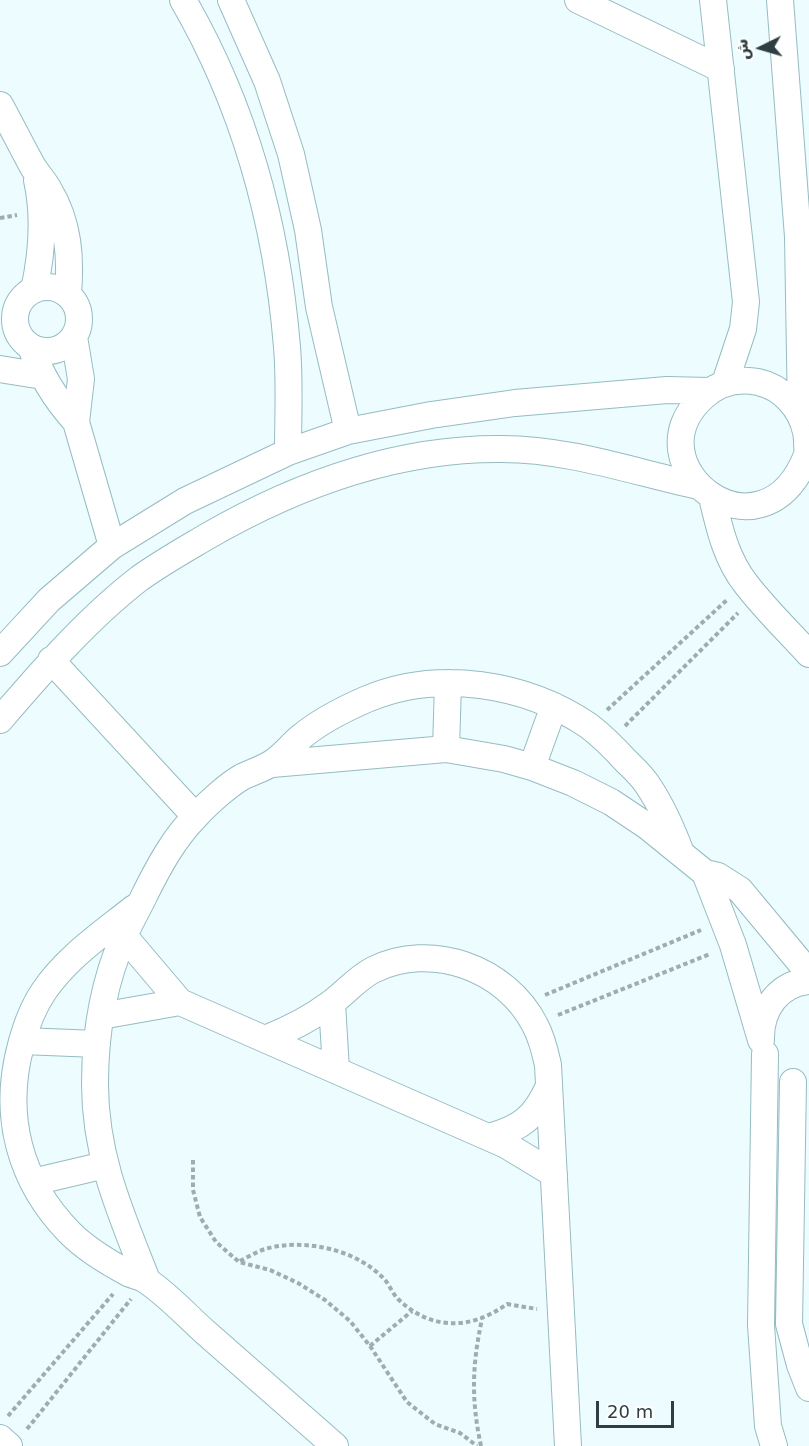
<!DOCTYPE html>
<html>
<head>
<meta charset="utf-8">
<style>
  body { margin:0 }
  #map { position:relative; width:809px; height:1446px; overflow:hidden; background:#ecfcff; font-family:"DejaVu Sans",Cairo,sans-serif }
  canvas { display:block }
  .north { position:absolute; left:731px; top:18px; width:60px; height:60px; -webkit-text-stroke:4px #fff; paint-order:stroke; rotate:265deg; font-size:16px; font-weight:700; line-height:24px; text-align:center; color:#2f3f41 }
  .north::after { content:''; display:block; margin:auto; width:21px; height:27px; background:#2f3f41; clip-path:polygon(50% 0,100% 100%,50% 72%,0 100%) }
  .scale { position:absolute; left:596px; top:1401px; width:78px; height:27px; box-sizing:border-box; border:3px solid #2f3f41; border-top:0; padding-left:8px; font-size:18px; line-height:21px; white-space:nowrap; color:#2f3f41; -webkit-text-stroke:4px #fff; paint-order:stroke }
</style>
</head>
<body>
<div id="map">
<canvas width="809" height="1446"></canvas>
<div class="north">ش</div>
<div class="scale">20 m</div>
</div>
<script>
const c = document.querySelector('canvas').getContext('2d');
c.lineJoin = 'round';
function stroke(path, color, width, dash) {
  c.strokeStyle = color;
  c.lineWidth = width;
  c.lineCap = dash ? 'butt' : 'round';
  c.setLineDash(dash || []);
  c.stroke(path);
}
const path = new Path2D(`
  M0,218L17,215
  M607,710L728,599
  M625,726L738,613
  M545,995L701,930
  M558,1015L710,954
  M193,1160V1190L200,1217L216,1242L239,1262L270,1270L298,1283L325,1300L350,1321L370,1346L407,1402L435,1424L460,1433L477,1446
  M240,1261C248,1257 256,1252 265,1249C304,1238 357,1249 385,1280C390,1286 393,1294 398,1299C431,1331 471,1330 507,1304L537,1309
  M370,1346L412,1311
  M8,1416L113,1294
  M27,1429L131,1299
  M481,1446C471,1400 472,1365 482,1319`);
const minor = new Path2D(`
  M183,0C245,107 277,225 287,347C290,382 288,417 288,452
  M231,0L267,81L291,154L308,230L319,307L348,431
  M578,0L721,69
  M713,0L746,302L743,329L725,383
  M780,0L798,237L801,415
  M0,105C11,125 22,147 33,167C38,175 45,182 49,190C69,223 71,258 68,294
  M15 319a32 32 0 1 1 64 0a32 32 0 1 1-64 0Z
  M34,290C42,254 45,217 37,180
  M74,337L81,379L76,422L112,546
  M31,347C41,377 56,400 76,422
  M0,369L43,376
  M807,455C762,570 628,465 703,397C718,383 738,378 758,382C782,387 801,408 806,432C808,441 806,450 809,459
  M712,497C719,527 726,559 746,584C765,609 788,631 809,654
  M0,653L49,600L112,546L185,501L288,452L348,431L431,415L515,403L667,390L709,391
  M51,660L195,816
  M0,720C42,671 88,618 140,578C161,563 184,550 206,537C296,485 397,448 502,449C569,449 634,472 698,486
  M446,749L448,683
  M272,764L446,749L504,759L532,767L573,783L611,802L647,826L705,873L718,876L740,890L809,973
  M532,767L554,706
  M705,873L733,945L761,1040
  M134,908C103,933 67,957 44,991C33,1007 26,1026 21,1045C2,1115 19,1181 70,1233C87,1250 109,1263 130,1274C136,1276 142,1277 147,1281C167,1294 187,1316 205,1332C248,1370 292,1408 335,1446
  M124,936L180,1002L506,1145L554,1174
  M332,1003L336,1070
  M101,1016L180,1002
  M761,1038C761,1009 778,984 809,981
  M265,1039C288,1030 310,1019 330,1004C345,993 356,979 373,970C431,941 506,968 535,1025C542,1038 545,1051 548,1065L568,1446
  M22,1041L97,1044
  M765,1054L761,1325L768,1426L774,1446
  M793,1082L789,1324L800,1365L809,1388
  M489,1137C522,1128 535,1117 549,1086
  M33,1182L105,1165
  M147,1280C121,1214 95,1157 95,1084C95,1034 104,980 125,934C131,920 139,907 145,894C159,866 174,838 196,816C207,804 228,785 242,777C252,772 263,769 272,763C283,756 291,745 301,737C320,721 344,709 367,699C438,669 526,683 589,726C602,736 614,748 625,760C633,768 641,775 647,784C662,806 672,829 681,853
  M0,1438L9,1446`);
stroke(minor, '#95bcc2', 28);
stroke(path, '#9dadb0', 4, [4.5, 3]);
stroke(minor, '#fff', 26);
</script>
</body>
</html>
